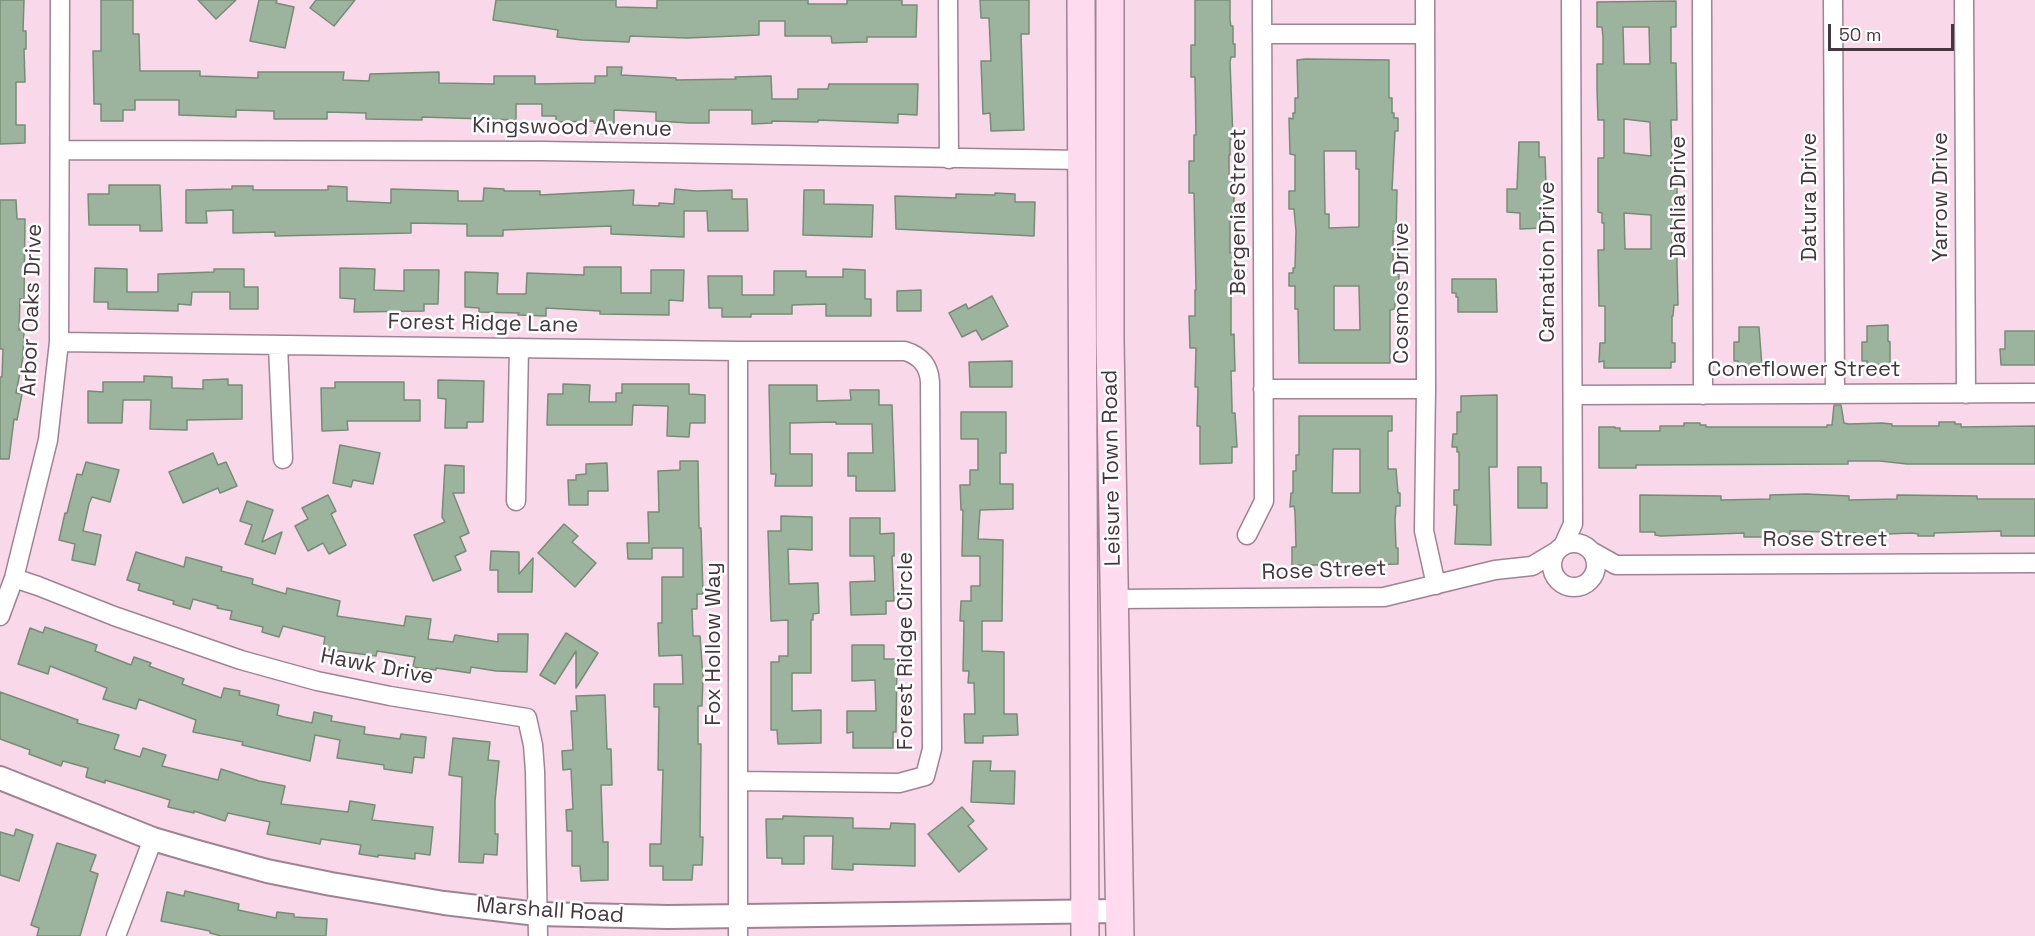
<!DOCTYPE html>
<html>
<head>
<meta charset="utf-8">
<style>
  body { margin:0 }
  #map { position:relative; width:2035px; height:936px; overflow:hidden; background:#f8d8e9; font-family:"Space Grotesk",sans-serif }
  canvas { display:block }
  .scale { position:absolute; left:1828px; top:24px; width:126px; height:27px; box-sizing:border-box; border:3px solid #44373e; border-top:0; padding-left:8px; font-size:18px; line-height:21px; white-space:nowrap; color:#44373e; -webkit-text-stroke:4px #fff; paint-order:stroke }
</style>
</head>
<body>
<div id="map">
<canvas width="2035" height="936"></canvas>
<div class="scale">50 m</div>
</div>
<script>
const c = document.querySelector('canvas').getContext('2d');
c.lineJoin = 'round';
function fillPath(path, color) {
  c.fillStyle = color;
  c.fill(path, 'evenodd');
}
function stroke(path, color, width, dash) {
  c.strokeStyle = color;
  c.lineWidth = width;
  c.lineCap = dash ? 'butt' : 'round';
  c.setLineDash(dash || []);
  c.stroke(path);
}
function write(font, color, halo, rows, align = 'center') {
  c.font = font + ' "Space Grotesk",sans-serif';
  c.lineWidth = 5;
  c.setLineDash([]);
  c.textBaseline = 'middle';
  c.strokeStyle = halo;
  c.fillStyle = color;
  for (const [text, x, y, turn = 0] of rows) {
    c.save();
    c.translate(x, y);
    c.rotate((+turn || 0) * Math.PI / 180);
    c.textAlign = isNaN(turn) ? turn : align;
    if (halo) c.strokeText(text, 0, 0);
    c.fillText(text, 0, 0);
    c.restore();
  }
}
const building = new Path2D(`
  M0,0H24L23,31H26V49H24L25,82H16V125H25V143L0,144Z
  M101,0H133V34H139L140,71H200V76L258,78V72H344L343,80L369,81L370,74L439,72V83L494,84V76H535V84L595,83V76H607V67H622L621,75L676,78V80L736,79L735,77L771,76L772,99H798V89H828L829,84H918L917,115L898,114V123L818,120V122L772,121V123L752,124V110H709V123H689L656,121V112L614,110V123H594V121L556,122V116H542V104H516V120L422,117V120L366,119V113L327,112V119H274V111L236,110V117L179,115V100H135V110H123V121H101V104H94L93,51H101Z
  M198,0H236L216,19Z
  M259,0H277L276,3L294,7L285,48L250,41Z
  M316,0H355L334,26L310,8Z
  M496,0H616V7L657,8V0H808V4H847V0H902V5H917L916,37H867V42L832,43L831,36H785V21H759V35L687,38L630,36L629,42L582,40L557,37L558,30L493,20Z
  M980,0H1029V34H1021L1024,130L991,131L990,113L983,114L981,61H991L989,18H981Z
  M1195,0H1230V20L1231,26H1233V44H1235V57H1231L1230,62L1233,139H1230V155H1229V180H1233L1234,199L1233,215H1230V253H1235V293H1231V335L1234,334L1235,371H1231L1232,407V413H1235L1237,447H1232V463L1200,464V426H1197L1198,387H1195L1196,348H1190L1189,316H1195V290H1196L1194,193H1189V161H1194V135H1196L1195,77H1191V45H1195Z
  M1676,1V27H1671V63H1676L1677,120H1671L1672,157H1677V212H1672V250H1677V265L1678,305H1674L1673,316H1672V343H1675V362H1671V368H1604V361L1599,362L1600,343H1605V306H1599L1598,250H1604V223H1602V213L1598,212V158H1604V120H1598L1597,89V64H1603V37L1602,27H1597V2ZM1623,27H1649L1650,64H1624ZM1624,119L1650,122L1651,156L1624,153ZM1624,213L1651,215V249H1625Z
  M1306,59L1389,60V98H1392V113H1394V118H1398V131H1395L1392,190H1397L1396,231H1393V267H1395V272H1399V286H1397L1398,303H1395V309L1390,310V363H1299L1298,309H1295V286H1289V273H1293V268H1295L1296,231L1294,209H1289V191H1295V155L1290,154L1289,118L1293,119V113H1295V98H1298L1297,60ZM1324,151H1356V169H1359V227L1329,228V214H1325ZM1334,286H1359L1360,330H1334Z
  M1519,142H1539V157H1545L1547,213H1540L1541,228L1520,229V213L1507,212V189H1517V188Z
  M109,185H160L162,231H140V225H89L88,194H109Z
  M232,186H253V190H328V186L347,187V201L391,203V189L458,191V201H483L484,188L504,189V191H540V195L634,190L633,205L659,206V203L674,204L675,189L696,191L732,190V199H747L748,231H708L707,211H684V237L611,234V226L503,230V236H467V224L411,223V233L275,236V232L233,233V210L206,211L207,223H186V190L232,189Z
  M804,190H824V204L873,205L872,237L803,235Z
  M995,193L1015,194V202H1035L1034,236L896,229L895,196L956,198V194L995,195Z
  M0,200H16L17,219H25L24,299H20L19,330H24L23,357L16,393L22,394L17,420L14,419L9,459H0V377H2L3,349H0Z
  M584,267H621V293H651V270H684L683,301L669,300V315L600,314V311L546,308V316L518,315L519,313L479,312V308L465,307V272L498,273L497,294H526L527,273L584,275Z
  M95,268L127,269V292H158V274L214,272V269H244V287H258V309H230V292H192L191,305L178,304V311L108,309V302H94Z
  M340,268L375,269L374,290L404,291V270H439L438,304H424V311L354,312L355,299L340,298Z
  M843,269L865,270V299H871V316H826V304L792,305V314H751V317H722V308H709L708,276H742V295H774V271H806V277H843Z
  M1452,279H1496L1497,312H1458V297H1456V293H1452Z
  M921,290V311H897V291Z
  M992,296L1008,326L982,340L976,330L962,337L949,313L966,304L968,309Z
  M1888,325V341L1890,342V367H1867V361H1862V342H1867V326Z
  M1739,327H1759L1762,367H1738V361H1734V342H1739Z
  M2005,331H2035V365H2001L2000,349H2005Z
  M1012,361V387H970L969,362Z
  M144,376L172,377V388L203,389V380L228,379V385H242V419L187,420V430L150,429L151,400H123L122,423H88V391L103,392V382H144Z
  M438,380L484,381L483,422H467V428H445L446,399L438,398Z
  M335,382H404V400H420V421H347L348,430L322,431L321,388H335Z
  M563,384L590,385L589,402H616V393H622V384H689V394L705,395V423H690L689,437L667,436L668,406L633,405L632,425H547L548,394H563Z
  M769,385H817V401L851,400L850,390H879V405H892L895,491H856V476H848V453H873L872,424H836V422L790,423V454H812V486H775L776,474H771Z
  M1497,395V467H1489L1491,545L1455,544L1457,505H1454V490H1459V452H1457V447H1452L1453,434H1457V412H1461V396Z
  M1834,405H1841L1844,423L1849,424L1882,423L1892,424V426H1939V422H1955V424H1961V427L2035,426V464H1907L1880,461H1848V464L1636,465V468H1599V427H1615V428H1620V431H1660V426H1684V423H1700V425H1706V427H1827V425H1832Z
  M961,412H1006V453H1000V484H1013V509L980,510L978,539L1003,540L1002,621H982V651L1004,652V714H1017L1018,735L983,736V743H965L964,714H975L974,683H968L969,671H963L964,621H960L961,601H971V586H980V556H962L963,510H961L960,485H970V470H978V439H961Z
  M1299,416H1392V431H1388V469H1396L1398,493H1400V506H1396L1395,520L1396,548H1398V564L1362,565L1334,563V565H1292V547H1296L1295,512L1294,506L1290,507L1291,493H1293V471H1296V455H1299ZM1333,449H1360V493H1332Z
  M340,445L380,453L373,484L353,480L351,487L333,483Z
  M213,453L218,465L226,462L237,486L220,493L218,488L183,503L169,472Z
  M680,461H698L699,528H701L703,594H697V609H692L693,636H700L703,677L702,706H698V744H701L700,837H703L702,865H693L692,880H663V866H650V844H661L663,770H658L659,707H654V684H683L682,655L659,656L658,623H662V577H683V548H652V559H628L627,543H649L648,512H659L658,471L680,470Z
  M86,462L119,470L110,502L92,497L89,504L83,531L101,535L95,565L72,560L75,544L59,540L65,513H67L77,474L82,475Z
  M607,463L608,491H588V505H569L568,480H576V475L586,474V464Z
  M445,465L464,466V493H453L469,533L460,537L466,551L455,556L461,570L433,581L414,535L445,522L442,517Z
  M1518,467H1541V483H1547V508H1518Z
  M1806,494L1849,496V500L1897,499V495L1977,496V499H2035V536H2001V531L1934,533V536H1918V534L1912,533L1862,535V533L1790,531V535H1785L1786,537H1744V533L1661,536L1655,535V532H1640V495L1721,496V500L1770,499V495Z
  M328,495L336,511L331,514L346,545L329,554L323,543L308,551L295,526L308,519L302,508Z
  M247,501L273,510L262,542L282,532L275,554L245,544L252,525L240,521Z
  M781,516L812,517V550L788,549L789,584L818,583L819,613L813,614V620H811V673H792V711L821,710V743L778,744L777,730H771V662H779V656H788V620L771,621L768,531H781Z
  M850,518H880V534L894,533V556H892L894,601H886V614L851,615L850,582L875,581L874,556H850Z
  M564,524L578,536L572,542L596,563L575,587L538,553Z
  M491,551L519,552V574L533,558L532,592H498V570H490Z
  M136,552L184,567L186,557L222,567L221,571L253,579L252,584L286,594L287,588L340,601L337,616L404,626L406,616L431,619L428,639L453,642L455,635L498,642V634H528L527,672L496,671L471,667L470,673L436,668V670L413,667L415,657L377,651L376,656L323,649L325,637L283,626L279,637L262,632L263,627L230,619L232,611L217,608L218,606L193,599L190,609L173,604L174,601L138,590L140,584L127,580Z
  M45,627L97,645L95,651L131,665L134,657L151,663L149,666L184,679L182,684L221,698L224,688L240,691L239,695L279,705L277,715L284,717L312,723L314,712L332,716L331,721L365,727L364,734L400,739L401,734L426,737L424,758L414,757L412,773L384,769V765L337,758L340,740L315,735L310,761L242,745L243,742L193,732L196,720L139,699L136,709L103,699L107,688L50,666L48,674L18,664L30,628L43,633Z
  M566,633L598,653L576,688V651L555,684L540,675Z
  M852,645H884V659H897L896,732H893V748H853V732L847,733V711H876L875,680L852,681Z
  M0,692L78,720L77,723L119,735L114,749L140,757L143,748L166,755L162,766L218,780L221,769L259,781L285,786L281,804L348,812L350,801L375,805L372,820L433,827L430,855L415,853V859L378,855V857L359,854L361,845L321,839L320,844L267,834L270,822L228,813L225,821L194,811V813L168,807L170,800L105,780V783L86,777L88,768L63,761L61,766L29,754L30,750L0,739Z
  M605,695L607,749H611L612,785H601L603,842H608V880L581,881L580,866H572V831H567L566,810L573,809L571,769L563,770L562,751L573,750L571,711H577L576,696Z
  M453,738L490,742L488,760L499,761L495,801V834H498L497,855L484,854L483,863L459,862L462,777L449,775Z
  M973,761H991L990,771H1015L1014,804L971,802Z
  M962,807L974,821L968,826L987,849L959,872L928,834Z
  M783,816L853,818V828L890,829L891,823L915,824V866L853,864V870L832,869L833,836H804V864H782V858H767L766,819H783Z
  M16,829L33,835L19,881L0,875V832L14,836Z
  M57,843L96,855L90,871L98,874L80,936H37L39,928L31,925Z
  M185,891L239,904L238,910L276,918L277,912L294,914V917L327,919L326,936H221L210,933V931L161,921L167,892L184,896Z`);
const minor = new Path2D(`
  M948,0L949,159
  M1425,0L1426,389L1424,531L1436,585
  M1702,0L1703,395
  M1833,0L1835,394
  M1964,0L1966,394
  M1263,34H1425
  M61,150L542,151L1082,160
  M59,342L738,351H905C921,356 929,366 930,382L932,749L925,776L899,783L739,781
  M278,346L283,459
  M1263,389H1426
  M1573,395L2035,393
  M516,501L519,348
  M1247,535L1264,501L1262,0
  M1552 565a22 22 0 1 1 44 0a22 22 0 1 1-44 0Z
  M1563,546L1573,524L1571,0
  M1591,551L1616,565L2035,563
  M14,578L38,586L114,616L241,660L317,681L390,696L527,718L533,745L535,771L538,936
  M1115,599L1384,597L1495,570L1532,566L1557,551
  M0,616L14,578L48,440L59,342L60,0
  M116,936L153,839
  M738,936V351`);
const tertiary = new Path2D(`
  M0,778L153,839L194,851L267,871L331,884L444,903L537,914L668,917L1119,911`);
const secondary = new Path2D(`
  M1081,0L1085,936
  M1110,0V340L1120,936`);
const streetNames = [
  ["Kingswood Avenue",572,128,1],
  ["Dahlia Drive",1679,197,-90],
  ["Datura Drive",1810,197,-90],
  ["Yarrow Drive",1941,197,-90],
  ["Bergenia Street",1239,212,-90],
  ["Carnation Drive",1548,262,-90],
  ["Cosmos Drive",1402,293,-90],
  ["Arbor Oaks Drive",32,310,-88],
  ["Forest Ridge Lane",483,324,1],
  ["Coneflower Street",1804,370],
  ["Leisure Town Road",1112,468,-91],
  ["Rose Street",1825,540],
  ["Rose Street",1324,571,-2],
  ["Fox Hollow Way",714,644,-90],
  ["Forest Ridge Circle",906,651,-90],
  ["Hawk Drive",377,667,11],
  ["Marshall Road",550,911,4]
];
fillPath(building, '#9cb49d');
stroke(building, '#768c76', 1.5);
stroke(minor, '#a08393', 21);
stroke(tertiary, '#a08393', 26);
stroke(secondary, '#a08393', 30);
stroke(minor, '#fff', 18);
stroke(tertiary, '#fff', 22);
stroke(secondary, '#fedbef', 27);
write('22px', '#44373e', '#fff', streetNames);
</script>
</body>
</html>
